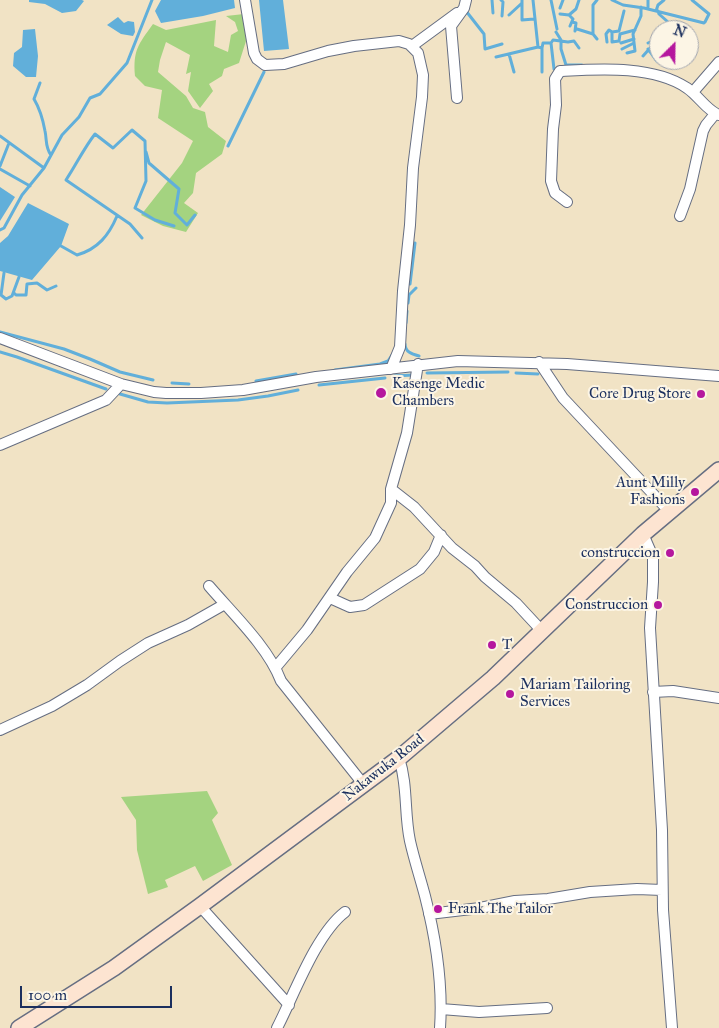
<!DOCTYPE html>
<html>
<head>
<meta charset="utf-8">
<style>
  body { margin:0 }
  #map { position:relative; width:719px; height:1028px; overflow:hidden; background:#f1e3c5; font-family:"IM FELL Great Primer",serif }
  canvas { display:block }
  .north { position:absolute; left:649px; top:20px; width:50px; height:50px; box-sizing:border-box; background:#fcf5e5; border:1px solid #a2a6af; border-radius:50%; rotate:23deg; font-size:14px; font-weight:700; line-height:20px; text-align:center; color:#1b2f5e }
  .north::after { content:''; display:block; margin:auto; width:18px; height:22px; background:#b5179e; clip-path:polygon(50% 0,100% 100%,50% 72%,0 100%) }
  .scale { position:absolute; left:20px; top:986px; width:152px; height:22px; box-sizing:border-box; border:2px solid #1b2f5e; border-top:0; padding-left:6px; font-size:15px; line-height:18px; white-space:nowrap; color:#1b2f5e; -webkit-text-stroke:4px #fcf5e5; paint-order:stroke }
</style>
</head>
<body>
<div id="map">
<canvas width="719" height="1028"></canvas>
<div class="north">N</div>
<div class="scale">100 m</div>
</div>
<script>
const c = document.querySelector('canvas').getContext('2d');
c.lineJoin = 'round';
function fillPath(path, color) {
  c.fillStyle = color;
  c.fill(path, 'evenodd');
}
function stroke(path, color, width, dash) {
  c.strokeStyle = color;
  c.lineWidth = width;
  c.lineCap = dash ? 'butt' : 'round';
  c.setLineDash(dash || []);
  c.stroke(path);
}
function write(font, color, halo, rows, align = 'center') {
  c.font = font + ' "IM FELL Great Primer",serif';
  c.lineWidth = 4;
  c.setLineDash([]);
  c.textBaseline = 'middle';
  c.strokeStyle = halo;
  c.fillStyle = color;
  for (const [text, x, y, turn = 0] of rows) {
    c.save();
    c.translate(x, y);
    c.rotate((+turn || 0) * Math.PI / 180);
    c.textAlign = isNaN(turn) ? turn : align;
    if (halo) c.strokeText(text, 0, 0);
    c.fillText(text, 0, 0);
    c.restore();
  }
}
const green = new Path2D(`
  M244,14L246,41L239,63L224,69L222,76L209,84L213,91L200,108L188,91L191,72L186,74L190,55L166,42L160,60L158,72L186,96L193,108L205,112L208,127L226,141L222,154L196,173L193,193L184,203L198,213L186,232L163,226L141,215L182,163L193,141L158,118L162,90L145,86L135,76C133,50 138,45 153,24L166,30L216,20L214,46L228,52L231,35L238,31L235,22L226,16Z
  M207,791L218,813L212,820L232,865L203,881L195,866L165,880L168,887L148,894L137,850L136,820L121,797Z`);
const water = new Path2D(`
  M29,0H82L84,1L76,11L62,13L45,4L29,2Z
  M161,0H234L235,8L203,16L161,23L155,11Z
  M259,0H283L289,49L264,51Z
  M118,17L124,23L128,21L134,22L135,32L133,36L121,34L107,25Z
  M35,29L38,56L36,77H26L13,66L14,53L22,47L23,30Z
  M0,187L15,197L0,221Z
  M28,203L69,224L61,246L32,280L0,271V243L8,236Z`);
const stream = new Path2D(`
  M492,0L493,13
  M501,0L503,2L502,16
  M522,0V20L534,19
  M533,0L538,47L542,48L543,43H551L553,40L568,42L574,41L579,48
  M551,0L557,29
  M612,0L623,5L644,8L704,23
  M692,0L709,14L705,22
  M560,8L563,0
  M648,8V0
  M466,11L484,34L485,49L502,44
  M624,11L619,31L612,32V42L619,41L620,34L635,30
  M656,11L658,5L664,0
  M658,11L659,14L677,30
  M560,14L569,15L573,19L570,26
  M509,15L522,3
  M569,15L576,9L579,0
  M572,22L576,23L575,31
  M577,29L593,34L597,39
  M556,32L561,40V49L566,65H582
  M593,34V5L597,0
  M689,41L693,48
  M607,42L606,34L609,30L612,32
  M551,43L554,69
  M621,43L634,39
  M648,43L659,38
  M658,45L659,59
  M622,49L634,43
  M648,49L657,61
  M627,53L635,51L633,34L641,16V7
  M509,54L514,72
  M643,56L651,47L659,45
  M496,57L538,47
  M667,62L683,60
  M542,72V48
  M40,83L34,99C40,109 43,120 45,131C47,140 45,147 51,155
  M0,136L44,168
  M228,146L264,72
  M146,152L149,163L179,189L175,213L187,225L195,215
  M0,166L9,143
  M0,169L30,186
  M0,230L4,228L22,195L44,168L62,135L79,117L90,98L100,94L127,63L152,0
  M142,238L130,224L66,180C76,165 84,148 95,134L113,148L132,130L145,141L146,181L135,208L155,220L174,226
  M61,246L77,255C98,249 109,235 117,216
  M4,273L1,295L6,299L12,296L19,277
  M410,284L415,243
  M14,293L16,295H26L27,284L37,283L47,290L56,286
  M408,303L409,295L416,288
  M406,323L407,311
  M0,332L64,349L90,359L120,372L153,380
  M405,344C405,352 412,354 419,356
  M0,352L17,357L106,389
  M335,370L380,364L388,361L392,355
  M427,373L508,372
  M516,373L538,374
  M394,376L413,375
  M256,381L296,374
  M172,383L189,384
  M319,385L385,378
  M120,394L148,402L167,403L238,400L268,396L298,390`);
const minor = new Path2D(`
  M245,0L254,53L257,59L265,65L284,64L328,51L354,46L399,41L409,44L418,53L423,75L422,97L413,168L410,225L403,291L400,347L391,369
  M412,46L457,13
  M693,92L719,62
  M457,98L451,26L464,8L466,0
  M567,202L555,193L551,181L553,129L556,105L555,79L560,71C599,69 653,65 687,88C699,96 706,110 719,115
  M680,216L690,189L703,131L706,125L715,114
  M0,338L121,384L154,392L166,393H201L243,390L316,377L458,361L567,364L719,376
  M539,362L563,398L669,511
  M418,364L407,433L391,489L414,507L452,548L475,566L485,577L516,603L542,631
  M0,445L106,400L121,384
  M643,534L653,557V582L650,628L662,830L663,910L672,1028
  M209,586C233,614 268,647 281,681L364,785
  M330,598L350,607L364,605L420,569L434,552L441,535
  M276,667L307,630L347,572L375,538L391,503V489
  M653,692L673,691L719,698
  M0,730L52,706L87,685L120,661L148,643L188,625L225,604
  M399,758C408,785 404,813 410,841C414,859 420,877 425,896C436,939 443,984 440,1028
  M200,906L289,1005
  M429,914L480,908L515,901L548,899L590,892L637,889L662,890
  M441,1009L479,1012L547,1008
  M277,1028C294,995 316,934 345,912`);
const secondary = new Path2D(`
  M19,1028L114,968L200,906L399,758L493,678L643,534L719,470`);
const markers = [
  [381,393,6,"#b5179e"],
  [701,394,5,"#b5179e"],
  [695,492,5,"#b5179e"],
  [670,553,5,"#b5179e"],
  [658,605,5,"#b5179e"],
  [492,645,5,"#b5179e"],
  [510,694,5,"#b5179e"],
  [438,909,5,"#b5179e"]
];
const poiNames = [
  ["Kasenge Medic",392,384],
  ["Chambers",392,401],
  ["Core Drug Store",691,394,"right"],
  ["Aunt Milly",685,483,"right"],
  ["Fashions",685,500,"right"],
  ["construccion",660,553,"right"],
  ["Construccion",648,605,"right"],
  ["T",502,645],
  ["Mariam Tailoring",520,685],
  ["Services",520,702],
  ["Frank The Tailor",448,909]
];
const streetNames = [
  ["Nakawuka Road",384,768,-38]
];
fillPath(green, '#a4d380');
fillPath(water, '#61afda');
stroke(stream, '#61afda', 3);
stroke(minor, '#666e82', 12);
stroke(secondary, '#666e82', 18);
stroke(minor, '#fff', 10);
stroke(secondary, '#fde4d1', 15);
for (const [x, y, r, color] of markers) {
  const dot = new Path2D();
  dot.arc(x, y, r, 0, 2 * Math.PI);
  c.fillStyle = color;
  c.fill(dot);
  stroke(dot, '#fcf5e5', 2);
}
write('15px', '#1b2f5e', '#fcf5e5', poiNames, 'left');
write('15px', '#1b2f5e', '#fcf5e5', streetNames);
</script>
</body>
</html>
